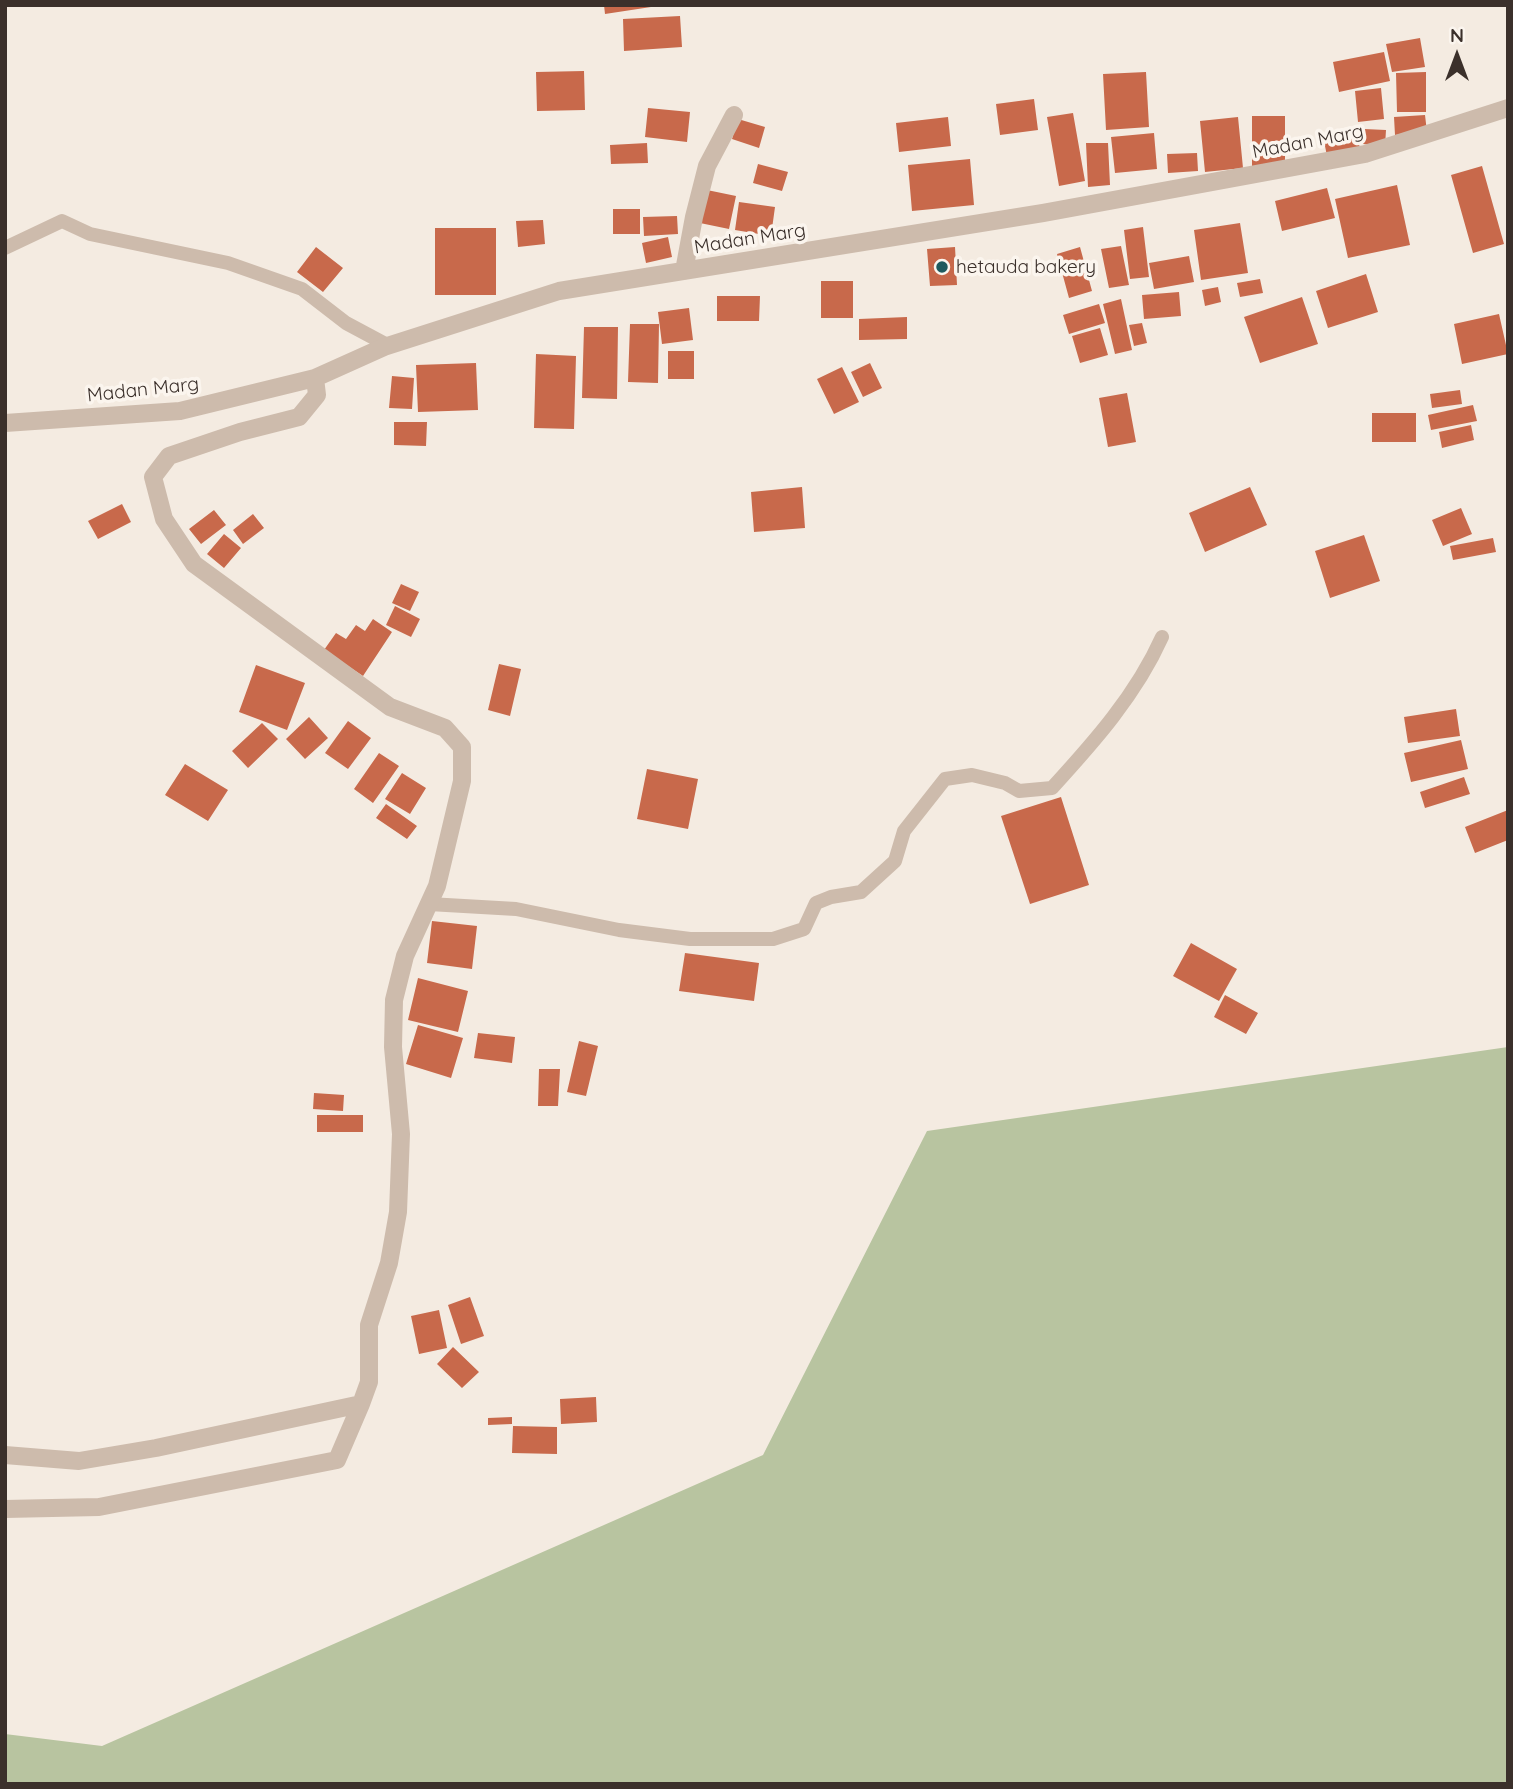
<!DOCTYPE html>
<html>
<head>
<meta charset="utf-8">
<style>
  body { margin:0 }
  #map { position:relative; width:1513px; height:1789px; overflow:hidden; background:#f4ebe1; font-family:Quicksand,sans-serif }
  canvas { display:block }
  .frame { position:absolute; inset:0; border:7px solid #3b302b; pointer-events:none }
  .north { position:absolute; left:1422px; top:21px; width:70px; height:70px; -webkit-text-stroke:5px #fbf5ee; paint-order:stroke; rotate:0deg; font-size:19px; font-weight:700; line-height:28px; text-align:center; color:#3b302b }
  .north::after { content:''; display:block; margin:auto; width:24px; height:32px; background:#3b302b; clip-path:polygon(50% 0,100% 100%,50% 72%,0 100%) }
</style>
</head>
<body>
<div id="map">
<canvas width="1513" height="1789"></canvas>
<div class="frame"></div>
<div class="north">N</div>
</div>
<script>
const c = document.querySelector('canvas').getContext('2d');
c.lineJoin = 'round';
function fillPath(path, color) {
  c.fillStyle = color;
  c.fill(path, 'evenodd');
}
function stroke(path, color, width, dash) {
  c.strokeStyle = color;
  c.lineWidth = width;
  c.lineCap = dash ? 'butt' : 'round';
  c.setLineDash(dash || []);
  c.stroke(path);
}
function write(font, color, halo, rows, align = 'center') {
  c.font = font + ' Quicksand,sans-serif';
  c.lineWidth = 7;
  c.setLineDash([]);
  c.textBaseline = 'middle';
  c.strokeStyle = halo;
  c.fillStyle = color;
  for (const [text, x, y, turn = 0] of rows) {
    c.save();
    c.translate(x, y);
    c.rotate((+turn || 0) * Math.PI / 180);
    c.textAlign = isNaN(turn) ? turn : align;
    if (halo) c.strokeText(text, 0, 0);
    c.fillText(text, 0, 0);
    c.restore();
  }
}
const green = new Path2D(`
  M1508,1047V1784H5V1734L102,1746L763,1455L927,1131Z`);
const building = new Path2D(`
  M604,5H651V7L605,14Z
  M680,16L682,47L624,51L623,19Z
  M1420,38L1425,67L1392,72L1386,44Z
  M1384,52L1390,81L1339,92L1333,62Z
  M584,71L585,110L537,111L536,72Z
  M1146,72L1149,127L1106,130L1103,74Z
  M1426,72V112H1397L1396,73Z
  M1381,88L1384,119L1358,122L1355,91Z
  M1034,99L1038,130L1000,135L996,104Z
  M648,108L690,112L687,142L645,137Z
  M1073,113L1085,181L1059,186L1047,117Z
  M1425,115L1427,132L1395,135L1394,117Z
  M1252,116H1285V166H1252Z
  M948,117L951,146L899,152L896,123Z
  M1238,117L1243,168L1205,172L1200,121Z
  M738,119L765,127L759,148L732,139Z
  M1364,129L1386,130L1385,146L1363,144Z
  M1154,133L1157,169L1115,173L1111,137Z
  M1358,135L1360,151L1327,156L1324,141Z
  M647,143L648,163L611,164L610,145Z
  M1086,143H1108L1110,185L1088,187Z
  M1197,153L1198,171L1168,173L1167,154Z
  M970,159L974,205L912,211L908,165Z
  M758,164L788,172L782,191L753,183Z
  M1482,166L1504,244L1473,253L1451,175Z
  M1397,185L1410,245L1348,258L1335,199Z
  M1327,188L1335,218L1282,231L1275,201Z
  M707,190L736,196L729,229L700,223Z
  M739,202L775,207L771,236L735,230Z
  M613,209H640V234H613Z
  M677,216L678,234L644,236L643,217Z
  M543,220L545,244L518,247L516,221Z
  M1240,223L1248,273L1201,280L1194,230Z
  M1143,227L1149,277L1130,279L1124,230Z
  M435,228H496V295H435Z
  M668,237L672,257L646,263L642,243Z
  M1121,246L1129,285L1109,288L1101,249Z
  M316,247L343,268L323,292L297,272Z
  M955,247L957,285L930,286L927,249Z
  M1080,247L1092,291L1069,298L1057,254Z
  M1189,256L1194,282L1154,289L1149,263Z
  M1366,274L1378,312L1328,328L1316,291Z
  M1260,279L1263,293L1240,297L1237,283Z
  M821,281H853V318H821Z
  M1218,287L1221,302L1205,306L1202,290Z
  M1179,292L1181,316L1144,319L1142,295Z
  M717,296H760L759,321H717Z
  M1302,297L1318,344L1260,363L1244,317Z
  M1121,299L1132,350L1115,354L1103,304Z
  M1099,304L1105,323L1069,334L1063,315Z
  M689,308L693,340L662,344L658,312Z
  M1499,314L1508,354L1462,364L1454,324Z
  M907,317V339L859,340V319Z
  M1142,323L1147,343L1134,346L1129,325Z
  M630,324H659L658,383L628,382Z
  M584,327H618L617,399L582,398Z
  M1100,328L1108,355L1080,363L1072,336Z
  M668,351H694V379H668Z
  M536,354L576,356L574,429L534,428Z
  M476,363L478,410L418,412L416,365Z
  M870,363L882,388L863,397L851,372Z
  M842,367L859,402L834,414L817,379Z
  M392,376L414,378L412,409L389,408Z
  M1460,390L1462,404L1432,408L1430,394Z
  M1127,393L1136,442L1108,447L1099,398Z
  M1473,405L1477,421L1431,430L1428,415Z
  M1372,413H1416V442H1372Z
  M394,422H427L426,446L394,445Z
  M1471,425L1474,440L1442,448L1439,432Z
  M802,487L805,528L754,532L751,492Z
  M1250,487L1267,525L1205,552L1189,513Z
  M122,504L131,522L98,539L88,521Z
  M1461,508L1472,534L1443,546L1432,520Z
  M214,510L226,525L201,544L189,529Z
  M253,514L264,528L243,544L233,530Z
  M224,534L241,548L224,568L207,554Z
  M1364,535L1380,581L1330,598L1315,551Z
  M1493,538L1496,552L1453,560L1450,546Z
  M401,584L419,592L410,611L392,603Z
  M395,606L420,619L411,637L386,625Z
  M373,619L392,632L363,676L324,650L336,633L346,639L356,625L365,631Z
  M499,664L521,669L510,716L488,710Z
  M256,665L305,683L287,730L239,712Z
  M1456,709L1460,736L1408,743L1404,717Z
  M309,717L328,738L305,759L286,739Z
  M348,721L371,738L348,769L325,753Z
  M262,723L278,739L248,768L232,751Z
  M1461,740L1468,769L1411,782L1404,753Z
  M379,753L399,766L373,803L354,789Z
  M185,764L228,790L208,821L165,795Z
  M647,769L698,779L688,829L637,819Z
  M402,773L426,788L410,814L385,799Z
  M1464,777L1470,794L1425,808L1420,792Z
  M1061,797L1089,885L1030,904L1001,816Z
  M386,804L417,826L407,839L376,818Z
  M1508,810V840L1475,853L1465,827Z
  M432,921L477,926L472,969L427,963Z
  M1191,943L1237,969L1219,1001L1173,976Z
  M685,953L759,963L754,1001L679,991Z
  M418,978L468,991L458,1032L408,1020Z
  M1225,995L1258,1013L1246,1034L1214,1017Z
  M418,1025L463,1038L451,1078L406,1064Z
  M478,1033L515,1037L512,1063L474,1058Z
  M579,1041L598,1046L586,1096L567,1092Z
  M539,1069H560L558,1106H538Z
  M314,1093L344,1095L343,1111L313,1109Z
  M317,1115H363V1132H317Z
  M470,1297L484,1336L461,1344L448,1305Z
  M439,1310L447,1348L419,1354L411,1316Z
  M453,1347L479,1372L462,1388L437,1364Z
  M596,1397L597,1422L561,1424L560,1399Z
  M512,1417V1424L488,1425V1418Z
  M513,1426L557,1427V1454L512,1453Z`);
const service = new Path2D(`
  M5,248L62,221L90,234L228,263L302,289L346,323L389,346
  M429,904L516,909L619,930L690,939H773L804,929L816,903L831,897L861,892L895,861L904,831L945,779L972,775L1005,783L1019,791L1052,788C1094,742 1136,695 1162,637`);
const minor = new Path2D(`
  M684,271L694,217L707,166L734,115
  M5,423L180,411L315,378L384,347L559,291L1043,213L1365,154L1508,108
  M5,1455L79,1461L156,1448L361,1404L369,1382V1325L389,1263L398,1212L401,1134L393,1047L394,1000L405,956L437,886L462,781V747L445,728L390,707L194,564L164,519L153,477L169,456L240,432L299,417L317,395L315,378
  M5,1509L99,1507L337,1460L361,1404`);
const markers = [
  [942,267,7,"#1f5a5e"]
];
const streetNames = [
  ["Madan Marg",1308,142,-11],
  ["Madan Marg",750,239,-9],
  ["Madan Marg",143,390,-6]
];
const poiNames = [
  ["hetauda bakery",956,267]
];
fillPath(green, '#b8c4a0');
fillPath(building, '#c8694b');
stroke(service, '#cdbbac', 14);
stroke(minor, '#cdbbac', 18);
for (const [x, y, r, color] of markers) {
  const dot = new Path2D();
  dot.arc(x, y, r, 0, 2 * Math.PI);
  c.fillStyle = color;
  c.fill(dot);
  stroke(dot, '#fbf5ee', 2.5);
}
write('19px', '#3b302b', '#fbf5ee', streetNames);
write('19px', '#3b302b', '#fbf5ee', poiNames, 'left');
</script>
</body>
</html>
